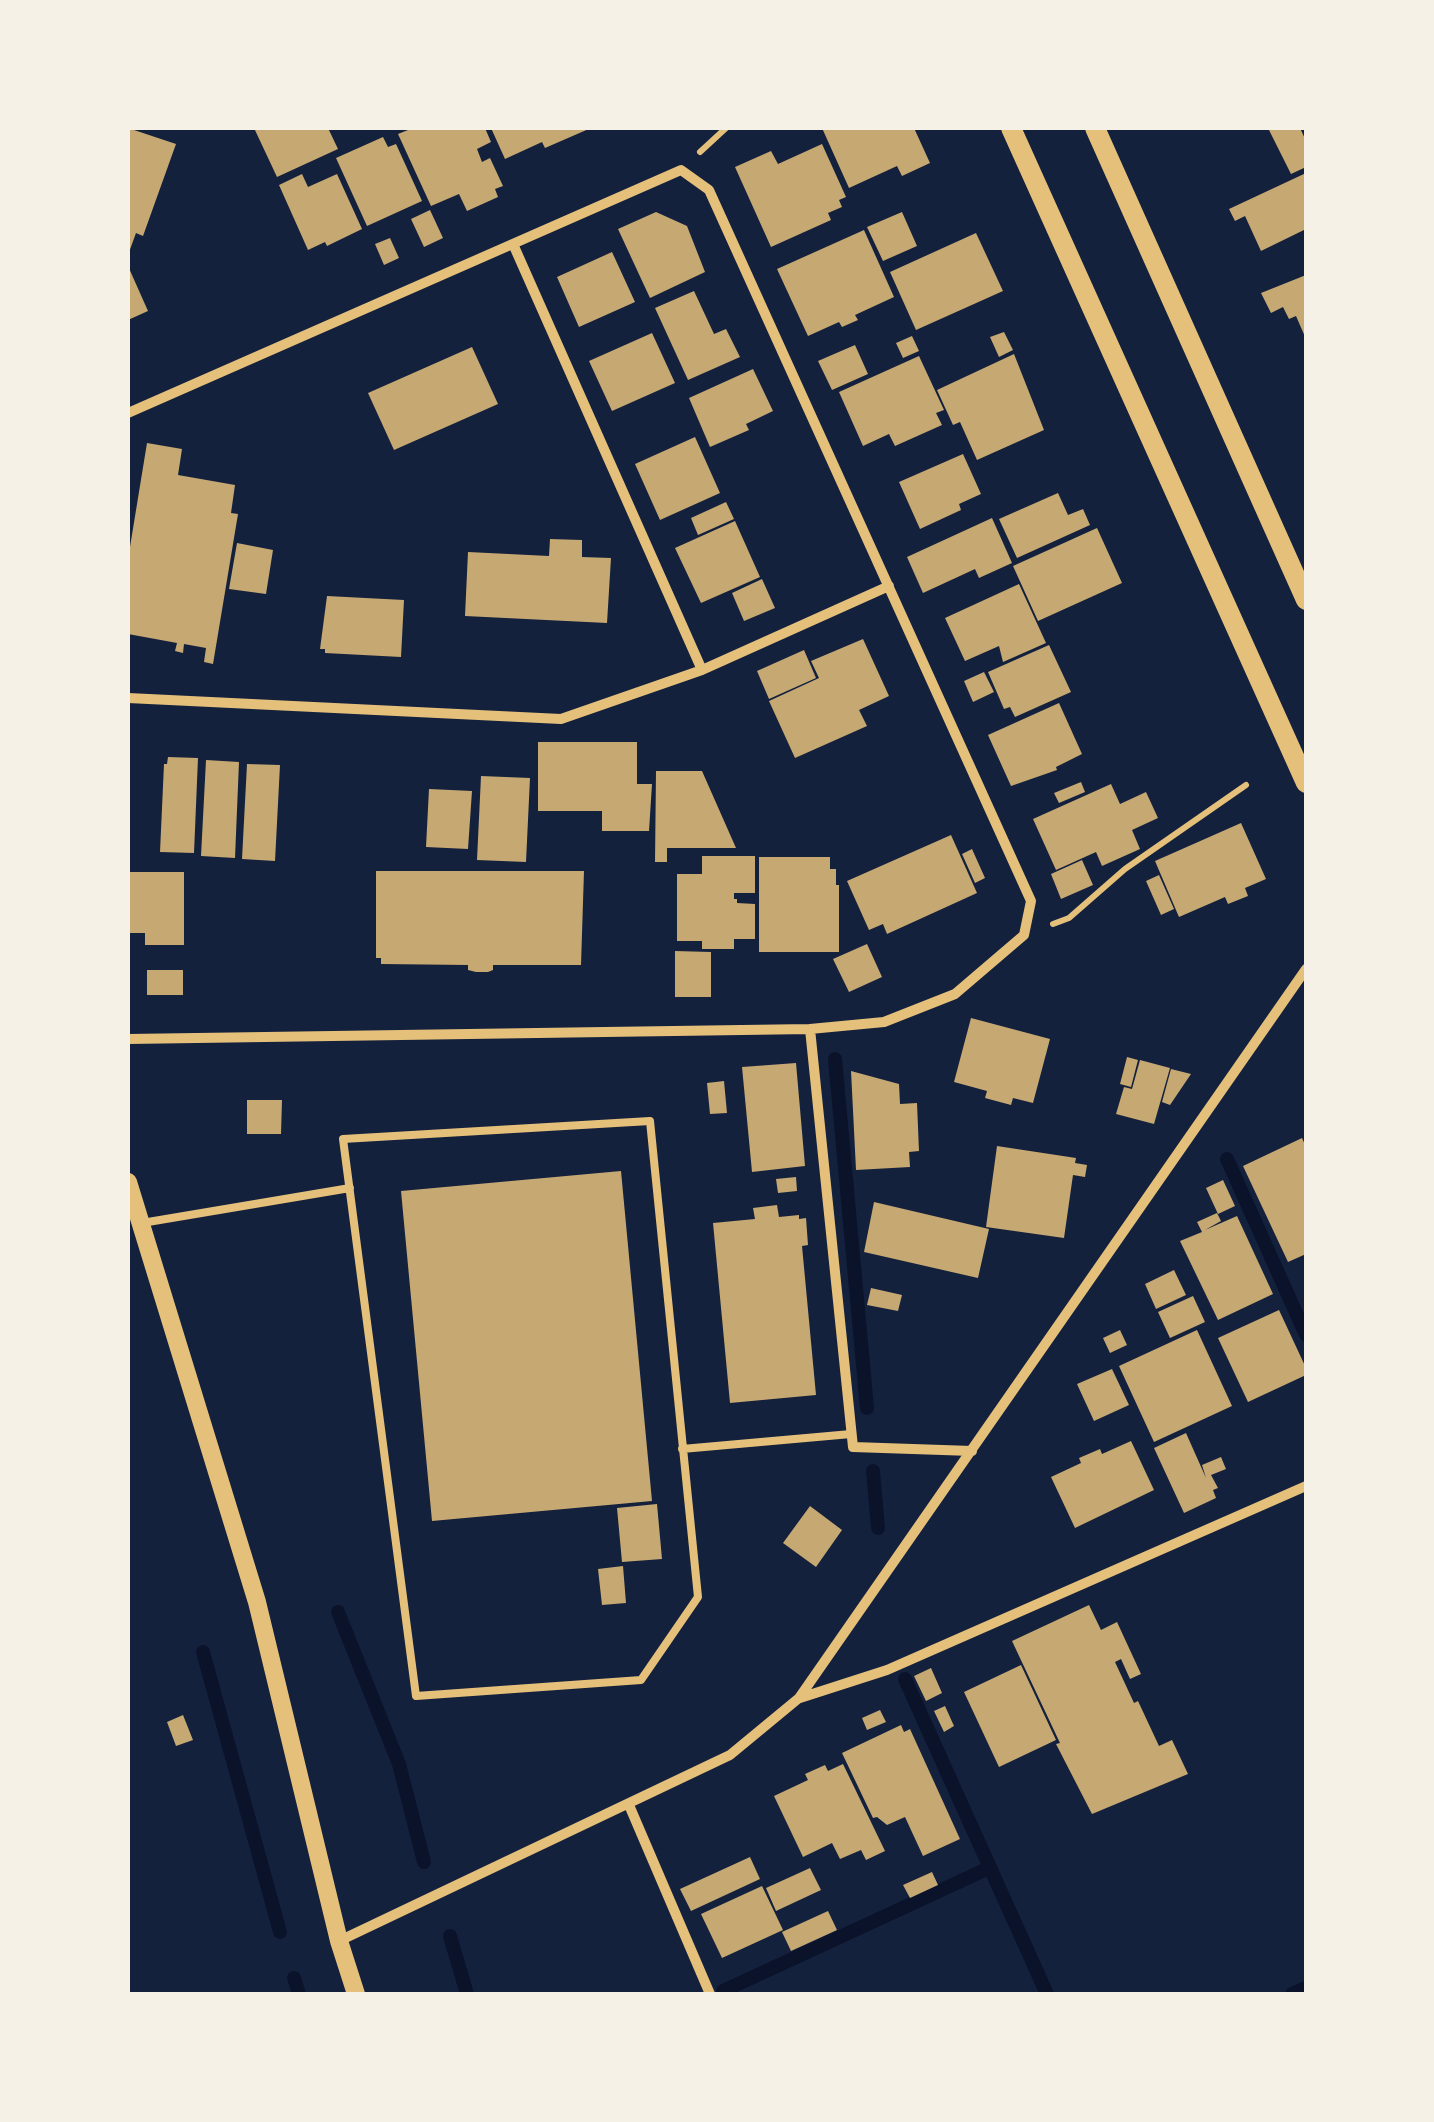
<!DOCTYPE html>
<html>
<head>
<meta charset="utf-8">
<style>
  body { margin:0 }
  #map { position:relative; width:1434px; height:2122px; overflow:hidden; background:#14213d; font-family:Overpass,sans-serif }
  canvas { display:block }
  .frame { position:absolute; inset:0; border:130px solid #f6f1e7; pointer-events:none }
</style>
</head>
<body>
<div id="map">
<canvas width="1434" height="2122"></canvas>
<div class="frame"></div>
</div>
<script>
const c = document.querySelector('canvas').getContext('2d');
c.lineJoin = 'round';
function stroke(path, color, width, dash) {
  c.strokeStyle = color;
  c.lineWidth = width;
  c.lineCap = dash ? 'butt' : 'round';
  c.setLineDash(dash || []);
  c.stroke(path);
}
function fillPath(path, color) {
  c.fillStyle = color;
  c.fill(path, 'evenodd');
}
const stream = new Path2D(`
  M835,1059L867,1408
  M1227,1159L1306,1335
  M873,1471L878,1528
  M338,1612L399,1764L424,1862
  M203,1652L280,1932
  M905,1679L1047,1994
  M450,1936L467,1994
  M294,1978L299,1994
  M723,1991L989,1868
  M1292,1994L1306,1988`);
const building = new Path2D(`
  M128,128L176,144L143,236L136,233L128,255Z
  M254,128H328L338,149L277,177Z
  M413,128H485L491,142L477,149L482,162L490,158L503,186L495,189L498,197L467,211L459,194L431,206L398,134Z
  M491,128H591L545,148L542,142L505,159Z
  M822,128H914L930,163L902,176L897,166L849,188Z
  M1268,128H1300L1306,141V167L1291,174Z
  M383,137L388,147L396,144L422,201L367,226L336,158Z
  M822,144L846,197L839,200L842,207L828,213L831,220L771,247L735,167L771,151L778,164Z
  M1306,173V229L1261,251L1245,216L1235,221L1229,209Z
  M302,174L308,187L337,174L362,229L327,246L325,242L308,250L279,185Z
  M430,210L443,238L424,247L411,219Z
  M656,212L687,226L705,272L650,298L618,229Z
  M902,212L917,246L883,261L867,227Z
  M864,230L894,297L855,315L858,320L842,327L839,322L808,336L777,269Z
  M976,233L1003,291L916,330L890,272Z
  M390,238L399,258L384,265L375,244Z
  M612,252L635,302L579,327L557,277Z
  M128,266L148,311L128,320Z
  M1306,275V339L1296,316L1289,319L1283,307L1271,313L1261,293Z
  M694,291L714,334L726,329L740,357L688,380L655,308Z
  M1004,332L1013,350L999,357L990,337Z
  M652,333L675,383L612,411L589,361Z
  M912,336L919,351L903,358L896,343Z
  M855,345L868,374L832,390L818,361Z
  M472,347L498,404L394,450L368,393Z
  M1014,354L1044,430L977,460L960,422L953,425L937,390Z
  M919,356L944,410L936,413L942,425L895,446L889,434L863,446L839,392Z
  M753,369L773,411L746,424L749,430L710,447L689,398Z
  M695,437L720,493L660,520L635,464Z
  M147,443L182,449L178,475L235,485L231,513L238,514L213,664L204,662L206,648L184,644L183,653L175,651L177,643L128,634V559Z
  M963,454L981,494L959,504L961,510L920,529L899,482Z
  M1058,493L1068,515L1083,509L1090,525L1017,558L999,519Z
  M726,502L734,519L698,535L691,518Z
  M992,518L1012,563L979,578L975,569L923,593L907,557Z
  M735,521L760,577L701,603L675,548Z
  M1097,528L1122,583L1038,621L1013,566Z
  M550,539L582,540V557L611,558L607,623L465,616L468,552L549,556Z
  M237,543L273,550L266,594L229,589Z
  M762,579L775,608L744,621L732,593Z
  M1019,584L1046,643L1003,662L999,646L965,661L945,618Z
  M327,596L404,600L401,657L325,653V649H320Z
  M863,639L889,696L859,710L867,726L795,758L769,701L819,678L811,661Z
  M1049,645L1071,692L1015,717L1010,707L1004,709L988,672Z
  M804,650L816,678L769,699L757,671Z
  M984,672L994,692L973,702L964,681Z
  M1059,703L1082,754L1056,767L1057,770L1011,786L988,735Z
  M538,742H637V784H652L649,831H602V811H538Z
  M168,757L198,758L194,853L160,852L164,764H167Z
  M206,760L239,762L235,858L201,856Z
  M247,764L280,765L275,861L242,859Z
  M656,771H702L736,848H667V862H655Z
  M481,776L530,778L526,862L477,860Z
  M1081,782L1085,792L1059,803L1054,793Z
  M1111,784L1120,804L1146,792L1158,818L1132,830L1140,849L1102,866L1096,852L1056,870L1033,819Z
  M429,789L472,791L468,849L426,847Z
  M1241,823L1266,879L1245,888L1248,896L1228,904L1225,897L1179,917L1155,861Z
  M951,835L977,893L887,934L883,924L869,930L847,881Z
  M972,849L985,878L975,883L962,854Z
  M702,856H755V893H734V899H737V903L755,904V939H734V949H702V941H677V874H702Z
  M759,857H830V869H836V885H839V952H759Z
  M1082,860L1093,885L1061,899L1051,874Z
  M376,871H584L581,965H493V970L488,972H476L468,970V965L381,964V958H376Z
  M128,872H184V945H145V933H128Z
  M1159,875L1174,909L1161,915L1146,881Z
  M867,944L882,977L849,992L833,959Z
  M675,951L711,952V997H675Z
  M147,970H183V995H147Z
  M971,1018L1050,1039L1033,1103L1013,1098L1011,1105L985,1098L987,1091L954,1082Z
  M1127,1057L1138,1060L1131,1087L1120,1084Z
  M1140,1060L1170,1068L1154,1124L1116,1114L1124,1087L1132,1089Z
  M796,1063L805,1166L752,1172L742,1067Z
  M1171,1069L1191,1074L1170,1105L1162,1102Z
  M851,1071L899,1084L900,1104L917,1103L919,1151L909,1152L910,1167L856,1170Z
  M724,1081L727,1113L710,1114L707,1083Z
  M247,1100H282L281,1134H247Z
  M1302,1138L1306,1147V1254L1288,1262L1243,1166Z
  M997,1146L1076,1158L1075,1163L1087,1165L1085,1177L1073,1175L1064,1238L986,1227Z
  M621,1171L652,1501L432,1521L401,1191Z
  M796,1177L797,1191L778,1193L776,1179Z
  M1223,1180L1235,1206L1218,1214L1206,1188Z
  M874,1202L989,1229L978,1278L864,1252Z
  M777,1205L779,1217L799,1215V1219L806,1218L808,1245L802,1246L816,1395L730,1403L713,1223L755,1219L753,1208Z
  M1217,1213L1221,1221L1205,1230L1237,1216L1273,1294L1218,1320L1180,1241L1202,1232L1197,1222Z
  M1174,1270L1186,1295L1156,1309L1145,1284Z
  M871,1288L902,1295L898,1311L867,1305Z
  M1193,1296L1205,1322L1170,1338L1158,1312Z
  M1279,1310L1306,1368V1375L1248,1402L1218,1338Z
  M1120,1330L1127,1345L1110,1353L1103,1338Z
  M1197,1330L1232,1406L1154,1442L1119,1366Z
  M1112,1369L1129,1405L1094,1421L1077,1384Z
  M1186,1433L1206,1478L1202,1465L1221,1457L1226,1469L1211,1475L1218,1488L1213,1490L1216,1498L1184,1513L1154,1448Z
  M1131,1441L1154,1490L1075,1528L1051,1477L1081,1463L1079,1458L1100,1449L1102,1454Z
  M657,1504L662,1559L622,1562L617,1508Z
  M810,1506L842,1530L816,1567L783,1543Z
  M623,1566L626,1603L602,1605L598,1569Z
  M1089,1605L1101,1630L1117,1622L1141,1674L1130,1679L1121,1659L1115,1662L1134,1703L1138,1701L1159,1746L1172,1740L1188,1774L1092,1814L1056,1744L1060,1743L1012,1641Z
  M1021,1665L1056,1740L999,1767L964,1692Z
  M931,1668L942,1693L926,1701L914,1676Z
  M945,1706L954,1726L944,1732L934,1711Z
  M880,1710L886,1722L867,1730L862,1718Z
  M183,1715L193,1740L176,1746L167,1722Z
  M901,1725L904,1732L910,1729L960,1839L923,1856L905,1817L887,1825L877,1817L873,1818L842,1753Z
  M843,1764L885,1851L866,1860L861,1850L840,1859L832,1843L803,1857L774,1796L808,1780L805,1774L825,1765L828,1771Z
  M750,1857L760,1879L691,1911L680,1889Z
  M810,1868L821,1890L776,1911L766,1888Z
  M932,1872L938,1885L910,1898L903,1885Z
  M762,1886L783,1930L722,1958L701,1914Z
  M828,1911L837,1930L791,1951L782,1932Z`);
const path = new Path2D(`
  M700,152L726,128
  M1053,924L1069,918L1125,869L1246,785`);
const service = new Path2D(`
  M650,1121L698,1597L641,1680L416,1696L343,1139Z
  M142,1223L350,1188
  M682,1449L851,1434`);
const minor = new Path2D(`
  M513,244L702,670
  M128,413L681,170L709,190L1031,901L1024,935L955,994L884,1022L810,1029L128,1039
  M128,698L561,719L702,670L889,586
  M810,1029L853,1447L972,1451
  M800,1698L887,1670L1306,1486
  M629,1805L710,1994
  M339,1941L730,1755L799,1698L1306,969`);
const tertiary = new Path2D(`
  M128,1182L257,1602L339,1941L356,1994`);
const secondary = new Path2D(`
  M1011,128L1306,783
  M1095,128L1306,600`);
stroke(stream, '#0b132b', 14);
fillPath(building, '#c6a872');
stroke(path, '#e5c07b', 6);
stroke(service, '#e5c07b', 8);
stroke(minor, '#e5c07b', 10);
stroke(tertiary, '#e5c07b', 18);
stroke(secondary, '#e5c07b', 20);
</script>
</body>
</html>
